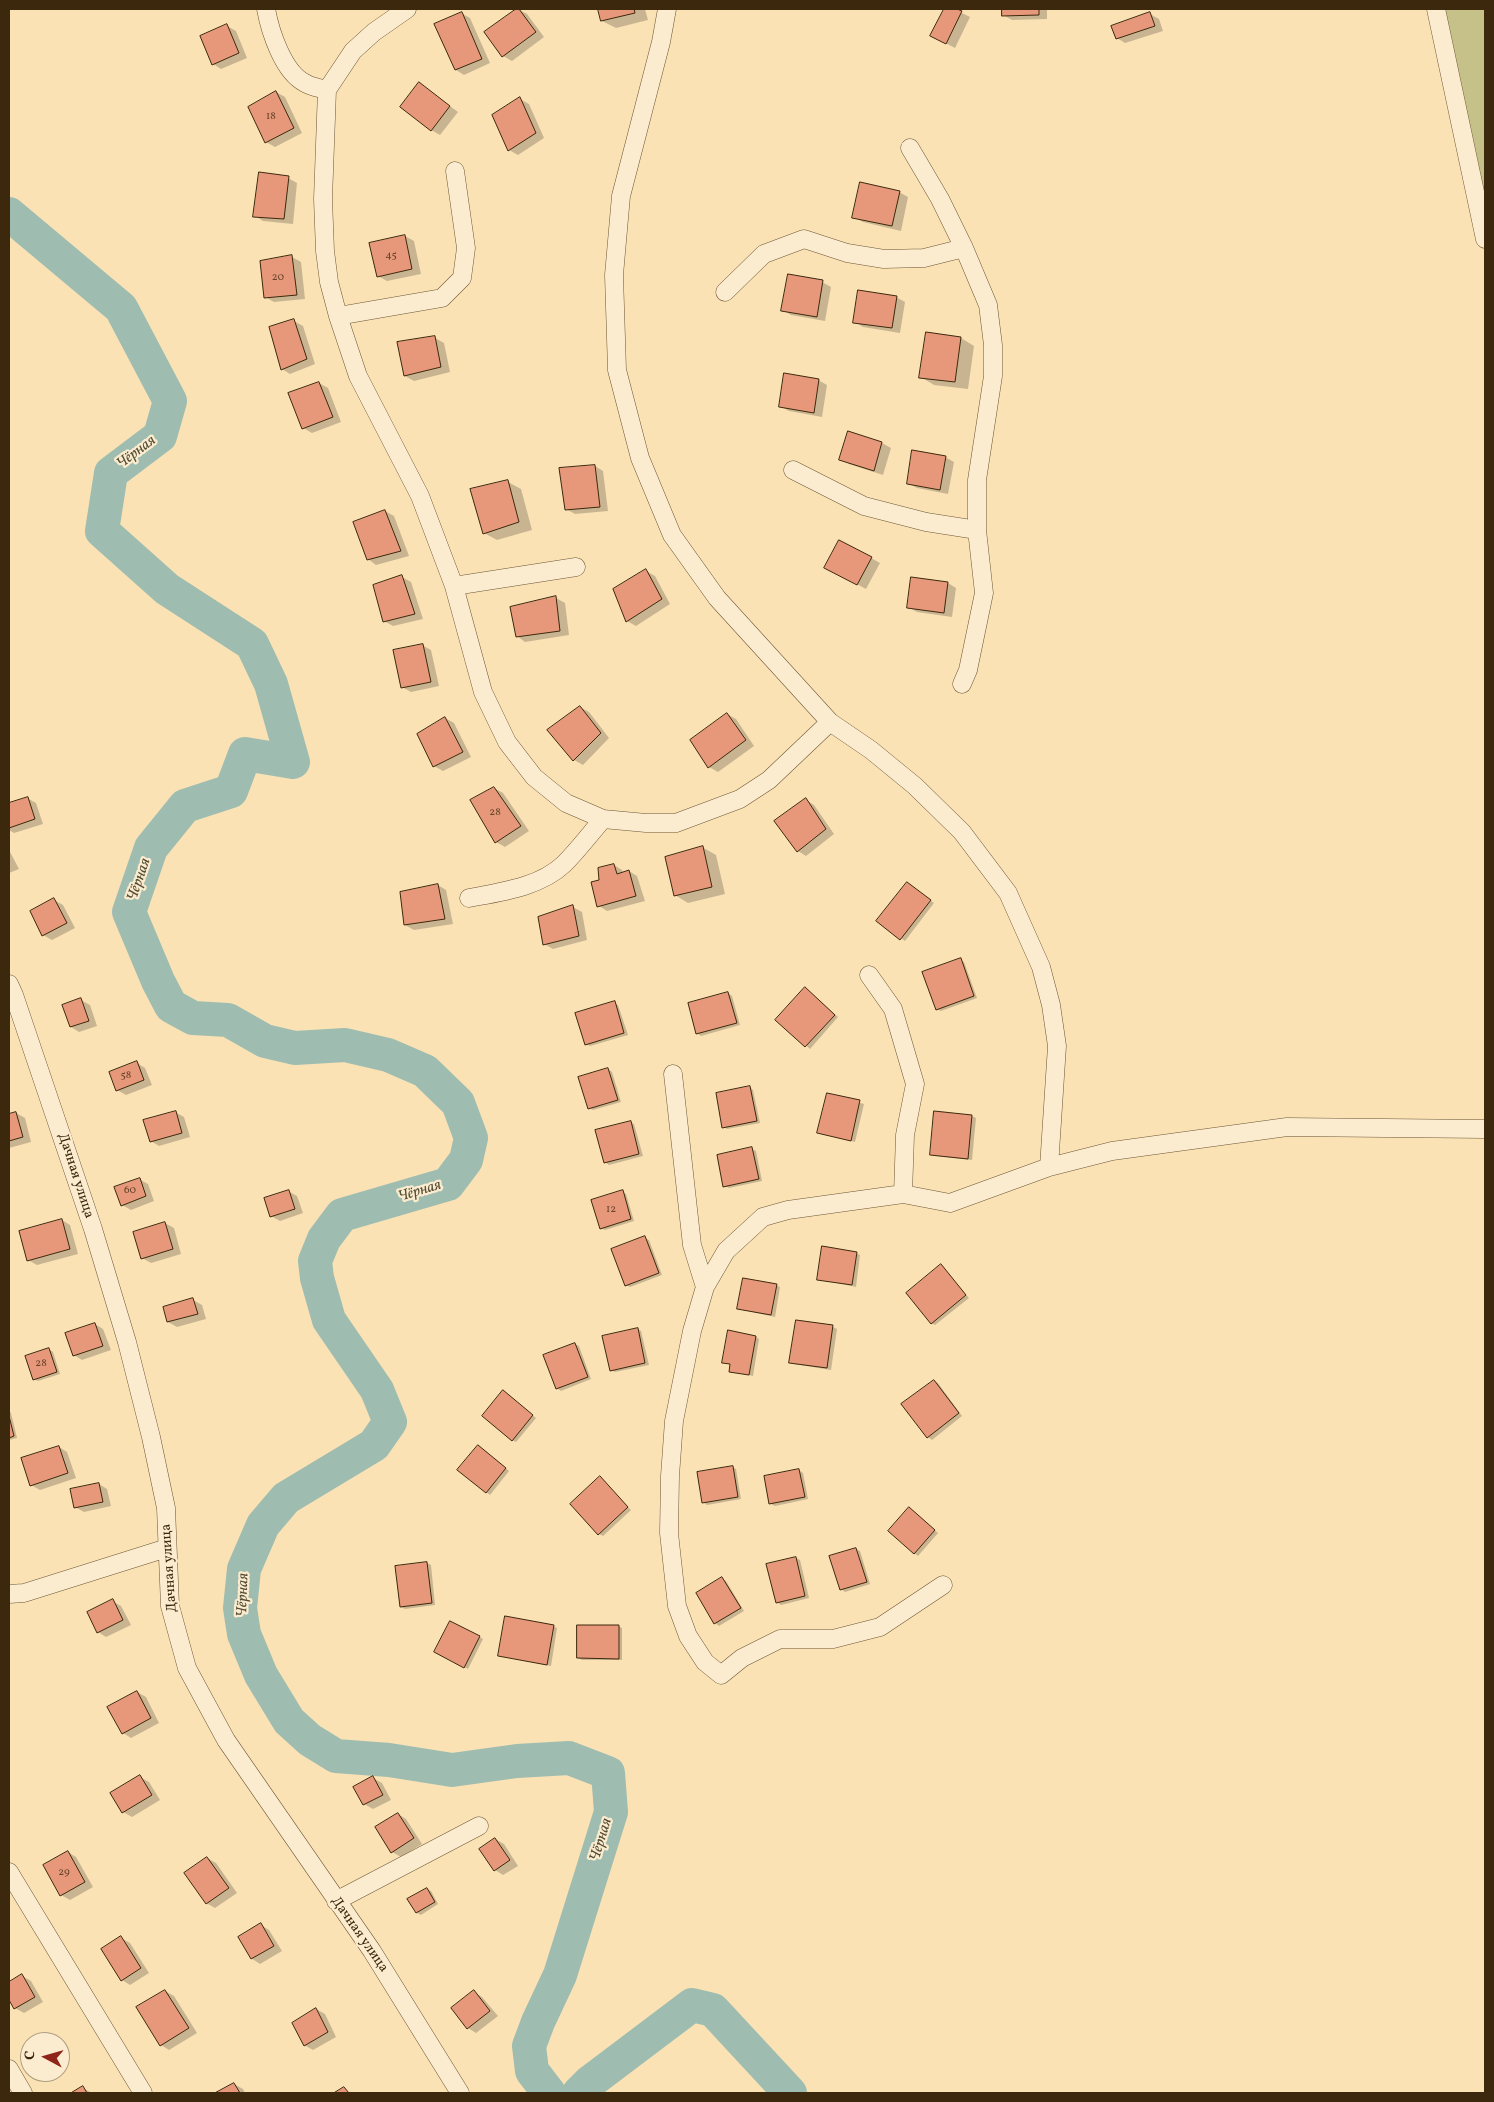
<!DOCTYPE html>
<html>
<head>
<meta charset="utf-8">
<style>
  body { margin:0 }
  #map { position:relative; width:1494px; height:2102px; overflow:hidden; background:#fae2b5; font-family:Vollkorn,serif }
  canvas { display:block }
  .frame { position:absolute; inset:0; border:10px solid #3c280c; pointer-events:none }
  .north { position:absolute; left:20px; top:2032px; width:50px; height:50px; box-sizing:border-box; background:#fceccf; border:1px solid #af9e81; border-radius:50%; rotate:276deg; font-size:14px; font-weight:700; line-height:20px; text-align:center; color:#3c280c }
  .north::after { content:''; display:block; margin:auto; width:18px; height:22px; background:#8f2418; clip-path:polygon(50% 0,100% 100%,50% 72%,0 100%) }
</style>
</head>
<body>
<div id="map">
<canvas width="1494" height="2102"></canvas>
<div class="frame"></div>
<div class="north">С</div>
</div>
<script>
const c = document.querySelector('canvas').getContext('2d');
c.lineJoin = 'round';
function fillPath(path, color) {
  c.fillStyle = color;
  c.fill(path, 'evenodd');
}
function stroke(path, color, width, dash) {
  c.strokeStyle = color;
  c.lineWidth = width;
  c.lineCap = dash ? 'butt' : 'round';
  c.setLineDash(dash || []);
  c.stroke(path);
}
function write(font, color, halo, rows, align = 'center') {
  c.font = font + ' Vollkorn,serif';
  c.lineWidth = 4.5;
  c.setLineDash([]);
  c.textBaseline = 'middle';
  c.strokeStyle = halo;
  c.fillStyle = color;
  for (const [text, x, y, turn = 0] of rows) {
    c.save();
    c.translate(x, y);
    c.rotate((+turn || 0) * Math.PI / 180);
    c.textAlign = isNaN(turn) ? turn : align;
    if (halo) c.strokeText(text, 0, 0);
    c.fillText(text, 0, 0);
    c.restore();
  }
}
const green = new Path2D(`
  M1443,9H1485V210Z`);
const shadow = new Path2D(`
  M518,9L527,14L544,37L512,61L503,56L486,32Z
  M599,9H645L648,20L616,28L602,21Z
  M945,9H954L970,17L955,48L932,36Z
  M1003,9H1047V19L1012,20L1003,15Z
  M461,13L470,18L490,63L464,75L456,70Z
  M1150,14L1159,19L1163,31L1125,43L1117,38Z
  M227,26L236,31L247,58L221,69L213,64Z
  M420,84L458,112L440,135L431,130Z
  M276,92L285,97L302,133L275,147L266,142Z
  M520,99L529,104L544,138L518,155L509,150Z
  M288,178L297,183L293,224L263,221L255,216Z
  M899,192L908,197L901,231L863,222L854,217Z
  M405,236L414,241L421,274L387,281L378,276Z
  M292,257L301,262L305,299L274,302L265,297Z
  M822,282L831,287L825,321L791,315L783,310Z
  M896,297L905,302L900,333L863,327L855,322Z
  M294,321L303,326L315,364L290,374L282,369Z
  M435,338L444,343L450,372L414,381L405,376Z
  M961,338L974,346L968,389L934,385L921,377Z
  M818,380L827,385L822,417L789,411L780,406Z
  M319,383L328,388L341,422L312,433L303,428Z
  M849,433L882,443L891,448L883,475L849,464L841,459Z
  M945,457L954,462L948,494L917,488L908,483Z
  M595,466L603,471L608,511L575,514L566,509Z
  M508,482L521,489L532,530L497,540L484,533Z
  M385,511L394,516L409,556L376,565L368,559Z
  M871,558L880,563L866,589L834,572Z
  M646,571L655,576L670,604L636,626L627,621Z
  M402,577L411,582L423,619L393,626L384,621Z
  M948,583L956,588L952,617L917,612L908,607Z
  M556,598L565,603L569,635L525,642L517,636L512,608Z
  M422,645L431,650L439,686L411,692L402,687Z
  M580,707L589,712L609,738L583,765L574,760Z
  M727,714L736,719L754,746L718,772L709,767Z
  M445,718L454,723L471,757L443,771L434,766L419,734Z
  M494,788L503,793L529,831L505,847L496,842Z
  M27,798L36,803L43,824L14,833L9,830V804Z
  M806,800L814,805L834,834L806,856L798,851Z
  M702,847L716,855L725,894L688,903L675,895Z
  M9,850L19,869L9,873Z
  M614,865L622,870L623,873L629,871L637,876L645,901L607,911L599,906L601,881Z
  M438,885L446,890L453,924L414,930L405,925Z
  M911,886L934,903L905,941L878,921Z
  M54,900L63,905L75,928L52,940L43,935Z
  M573,907L582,912L587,940L553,949L544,944Z
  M960,960L964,962L977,998L941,1011L937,1009Z
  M805,988L838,1017L810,1049L777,1019Z
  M728,993L732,996L740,1025L701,1036L697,1033Z
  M81,1000L90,1005L97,1026L79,1032L71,1027Z
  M615,1003L618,1005L628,1035L590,1046L586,1044Z
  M137,1063L145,1068L152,1085L126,1095L117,1090Z
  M608,1069L612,1072L621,1102L593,1110L589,1108Z
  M750,1087L753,1090L760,1123L727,1129L724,1127Z
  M828,1094L864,1104L855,1142L819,1132Z
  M175,1112L184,1117L190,1137L159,1146L151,1141Z
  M936,1112L972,1116L976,1118L972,1160L935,1156L931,1154Z
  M16,1113L25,1118L31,1142L9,1148V1115Z
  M630,1122L634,1124L643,1156L609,1165L605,1162Z
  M752,1149L756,1151L762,1181L729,1188L725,1186Z
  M139,1179L148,1184L154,1201L131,1210L122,1205Z
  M288,1191L297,1196L303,1213L280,1221L271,1216Z
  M622,1191L626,1194L634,1221L605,1230L601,1228Z
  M62,1220L70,1225L78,1254L37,1265L28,1260Z
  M165,1223L174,1228L181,1254L151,1263L142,1258Z
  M645,1238L649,1240L662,1275L630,1287L626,1285Z
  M856,1253L860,1255L856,1287L819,1279Z
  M941,1266L969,1298L935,1325L931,1323Z
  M776,1285L780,1287L775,1317L739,1309Z
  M193,1300L202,1305L206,1319L177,1327L168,1322Z
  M797,1321L833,1327L837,1329L831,1370L794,1364L790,1362Z
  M95,1324L103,1329L111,1350L82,1360L74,1355Z
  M638,1329L641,1331L649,1365L615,1372L611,1370Z
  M756,1337L759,1339L753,1376L730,1371L731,1365L723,1362Z
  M575,1344L579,1346L591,1379L561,1391L557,1388Z
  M49,1349L53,1352L60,1374L38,1381L34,1379Z
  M934,1381L938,1383L962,1416L932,1440L928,1437Z
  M507,1394L536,1418L516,1442L512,1440Z
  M9,1411L11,1413L17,1438L9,1440Z
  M59,1447L67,1452L76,1478L40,1490L31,1485Z
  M482,1448L509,1471L490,1495L486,1492Z
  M732,1467L736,1469L741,1499L707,1505L703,1502Z
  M799,1470L803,1473L808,1499L775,1506L771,1504Z
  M600,1478L631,1510L603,1536L599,1534Z
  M99,1484L107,1489L111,1506L84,1512L75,1507Z
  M913,1511L938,1533L918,1556L914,1553Z
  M856,1549L860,1551L870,1584L845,1592L841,1589Z
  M796,1558L800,1560L809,1598L781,1605L777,1602Z
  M427,1563L431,1565L435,1605L405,1609L401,1607Z
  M722,1579L726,1581L744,1611L719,1626L715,1623Z
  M112,1601L121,1606L131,1625L106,1637L98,1632Z
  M451,1622L483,1639L468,1669L436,1652Z
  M553,1626L557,1628L551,1666L499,1655Z
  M618,1626L622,1628V1660H582L578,1658Z
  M137,1692L146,1697L159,1723L131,1738L123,1733Z
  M140,1777L149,1782L160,1800L132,1817L123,1812L112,1794Z
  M373,1778L382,1783L391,1800L373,1809L364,1804Z
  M398,1814L406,1819L422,1844L401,1857L392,1852Z
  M495,1839L504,1844L518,1866L503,1875L495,1870Z
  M68,1852L76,1857L93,1887L70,1900L61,1895Z
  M207,1858L216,1863L237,1893L215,1908L206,1903Z
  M427,1889L431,1891L438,1904L421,1915L417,1913L409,1900Z
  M261,1925L269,1930L282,1951L260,1964L251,1958Z
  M121,1938L130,1943L149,1973L130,1985L122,1980Z
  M22,1976L31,1981L43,2002L24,2013L15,2008L9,1997V1984Z
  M165,1991L174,1996L197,2033L169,2050L161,2045Z
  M474,1992L482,1997L498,2016L476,2033L468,2028Z
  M316,2009L325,2014L336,2037L313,2050L304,2045Z
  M234,2084L243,2089L245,2093H218Z
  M83,2088L92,2093H73Z`);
const river = new Path2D(`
  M9,214L121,308L170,401L160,436L111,473L102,531L167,589L252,644L271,684L293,762L245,754L231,791L185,806L151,848L129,912L158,981L171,1006L193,1018L228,1020L265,1041L295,1048L345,1045L388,1055L425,1071L458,1103L471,1138L466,1160L448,1184L342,1215L324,1239L315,1261L317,1278L329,1320L377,1390L390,1422L374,1445L286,1498L263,1525L244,1569L240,1608L244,1634L261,1675L289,1721L310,1740L336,1756L389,1760L452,1770L517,1761L569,1758L608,1773L611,1812L560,1975L538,2022L529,2046L532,2071L549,2093
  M579,2093L590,2082L692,2005L713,2010L790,2093`);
const building = new Path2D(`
  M516,9H519L536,32L502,57L484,32Z
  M598,9H634L635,13L601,21Z
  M944,9H957L962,11L946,44L930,36Z
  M1002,9H1039V15L1002,16Z
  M462,12L482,59L455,70L434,24Z
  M1150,12L1155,26L1116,39L1111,26Z
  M227,24L239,53L212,65L200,36Z
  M419,82L450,106L431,131L400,107Z
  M276,91L294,128L265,143L248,107Z
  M520,97L536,133L508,151L492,115Z
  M259,172L289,176L284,219L253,217Z
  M860,182L900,191L892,226L852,218Z
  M405,235L412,269L377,277L369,243Z
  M292,255L297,295L264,298L260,261Z
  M788,274L823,280L817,317L781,311Z
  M858,290L897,296L892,328L853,323Z
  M294,319L307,359L281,370L269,327Z
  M926,332L961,337L955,382L919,378Z
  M435,336L441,367L404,376L397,342Z
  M784,373L819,379L814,413L779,407Z
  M319,382L333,417L302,429L288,393Z
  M848,431L882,442L874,471L839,460Z
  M912,450L946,456L940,490L907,484Z
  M595,465L600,507L565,510L559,468Z
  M508,480L519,522L483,534L470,489Z
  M385,510L401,551L367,560L353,522Z
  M839,540L872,557L857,585L824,568Z
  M646,569L662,599L626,622L613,589Z
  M402,575L415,614L383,622L373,585Z
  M911,577L948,582L944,613L907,608Z
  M556,596L560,631L516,637L510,607Z
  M423,644L431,682L401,688L393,650Z
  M580,706L601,733L573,761L547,730Z
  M727,713L746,740L708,768L690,740Z
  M445,717L463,752L433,767L417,734Z
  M494,787L521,826L495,843L470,800Z
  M28,797L35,819L9,828V803Z
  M806,798L826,829L797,852L774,821Z
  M703,846L712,887L674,896L665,857Z
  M614,864L617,874L629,870L636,896L597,907L591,882L599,880L598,868Z
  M907,882L931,900L900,940L876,921Z
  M438,884L445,919L404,925L400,892Z
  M54,898L67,923L42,936L30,911Z
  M573,905L579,936L543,945L538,917Z
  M961,958L974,996L936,1010L922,972Z
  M805,987L835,1015L805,1047L775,1020Z
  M728,992L737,1023L696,1034L688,1003Z
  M81,998L89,1021L70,1027L62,1005Z
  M615,1001L624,1033L585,1045L575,1013Z
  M137,1061L144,1080L116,1091L109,1072Z
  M608,1068L618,1100L588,1109L578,1077Z
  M750,1086L757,1121L722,1128L716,1093Z
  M827,1093L860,1100L851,1141L817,1133Z
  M176,1111L182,1133L150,1142L143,1120Z
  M934,1111L972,1115L968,1159L930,1155Z
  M16,1112L23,1137L9,1141V1114Z
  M631,1121L639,1154L604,1163L595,1130Z
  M752,1147L759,1179L723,1187L717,1155Z
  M140,1178L146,1196L121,1206L114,1187Z
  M289,1190L295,1209L270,1217L264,1198Z
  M623,1190L631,1219L600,1229L591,1200Z
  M62,1219L70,1249L27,1261L19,1231Z
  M165,1222L173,1249L141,1259L133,1232Z
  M645,1236L659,1273L625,1286L611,1249Z
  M822,1246L857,1252L852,1285L817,1280Z
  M941,1264L966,1295L931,1324L906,1293Z
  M743,1278L777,1284L771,1315L737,1309Z
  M193,1298L198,1314L167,1322L163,1307Z
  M796,1320L833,1325L827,1368L789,1363Z
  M95,1323L103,1346L73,1356L65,1333Z
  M638,1328L645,1363L610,1371L602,1336Z
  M728,1330L756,1336L749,1375L729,1372L730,1364L722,1363Z
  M575,1343L588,1377L556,1389L543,1355Z
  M49,1348L57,1372L33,1380L25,1356Z
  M934,1380L959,1413L927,1438L901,1404Z
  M503,1390L533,1415L512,1441L482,1416Z
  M9,1416L14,1436L9,1438Z
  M478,1445L506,1468L486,1493L457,1470Z
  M59,1446L68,1473L30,1486L21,1458Z
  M733,1466L738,1497L702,1503L697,1472Z
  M799,1469L805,1497L769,1504L764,1476Z
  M600,1476L628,1507L598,1535L570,1504Z
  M99,1483L103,1502L74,1508L70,1489Z
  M909,1507L935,1530L914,1554L888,1531Z
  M856,1548L867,1582L840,1590L829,1556Z
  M796,1557L805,1596L776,1603L766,1564Z
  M427,1562L432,1603L400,1607L395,1566Z
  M722,1577L741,1608L714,1624L696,1593Z
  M113,1599L123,1620L97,1633L87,1612Z
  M505,1616L554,1625L547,1665L498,1656Z
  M450,1621L480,1636L464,1668L434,1652Z
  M577,1625H619V1659L577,1658Z
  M137,1691L151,1718L122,1734L107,1707Z
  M140,1775L152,1795L122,1813L110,1793Z
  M373,1776L383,1795L363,1805L353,1787Z
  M398,1813L414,1838L391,1853L375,1827Z
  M495,1838L510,1860L494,1871L479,1849Z
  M68,1851L85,1882L60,1896L43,1865Z
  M207,1857L229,1888L206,1904L184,1873Z
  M427,1888L435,1902L416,1913L407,1899Z
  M261,1923L274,1946L251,1959L238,1937Z
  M121,1936L141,1968L121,1981L101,1949Z
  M22,1974L35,1997L14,2009L9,2000V1982Z
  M165,1990L189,2028L160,2046L136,2007Z
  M474,1990L490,2011L467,2029L451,2008Z
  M316,2008L328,2032L304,2046L292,2023Z
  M234,2083L240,2093H215Z
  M83,2086L87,2093H71Z
  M344,2087L349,2093H334Z`);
const minor = new Path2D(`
  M266,9C270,31 283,72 305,83C311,87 320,88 327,90
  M407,9L374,32L353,51L327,90L323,199L325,251L329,282L338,316L358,376L420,496L454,586L483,692L507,742L534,777L566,803L603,819L646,823H676L740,799L769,780L830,722
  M667,9L661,42L621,196L614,275L617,370L640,458L672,535L717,598L830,722L871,750L915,786L962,832L1008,893L1041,967L1051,1005L1057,1046L1049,1167
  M1436,9L1485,239
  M910,148L940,199L964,248L988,305L993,345V376L977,480V530L984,593L968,670L962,684
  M725,292L764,254L804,239L847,253L884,259L924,258L964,248
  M338,316L442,298L462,278L466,248L455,171
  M793,470L864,506L926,522L977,530
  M454,586L576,567
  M469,898C501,892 540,887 564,864C578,850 590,834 603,819
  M869,975L893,1009L915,1084L905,1135L903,1194
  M9,984L14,995L93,1229L127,1342L151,1437L166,1508L170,1606L187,1668L226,1740L372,1951L460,2093
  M673,1074L692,1245L705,1287
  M943,1585L880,1627L833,1639H780L742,1658L721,1675L705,1662L688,1636L677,1606L669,1533L670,1476L674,1421L692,1331L705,1287L726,1251L763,1217L788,1210L903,1194L950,1203L1049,1167L1112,1151L1287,1127L1485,1129
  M9,1594L24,1593L167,1548
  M9,1872L143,2093
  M336,1901L479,1826
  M9,2069L23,2093`);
const numberNames = [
  ["18",271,117],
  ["45",391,256],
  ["20",278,278],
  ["28",495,813],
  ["58",126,1076],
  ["60",130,1191],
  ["12",611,1210],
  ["28",41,1364],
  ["29",64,1873]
];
const streetNames = [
  ["Дачная улица",75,1176,72],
  ["Дачная улица",170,1568,-94],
  ["Дачная улица",359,1935,55]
];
const waterNames = [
  ["Чёрная",137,453,-37],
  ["Чёрная",140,880,-71],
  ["Чёрная",420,1192,-17],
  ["Чёрная",244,1595,-88],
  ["Чёрная",602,1840,-73]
];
fillPath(green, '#c6c188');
fillPath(shadow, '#0003');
stroke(river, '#9ebdb0', 34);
fillPath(building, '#e7987b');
stroke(building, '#3c280c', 1);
stroke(minor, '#6c5636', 19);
stroke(minor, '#fceccf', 18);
write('11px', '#674428', null, numberNames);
write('14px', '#3c280c', '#fceccf', streetNames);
write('italic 15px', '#544d35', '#fceccf', waterNames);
</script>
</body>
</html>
